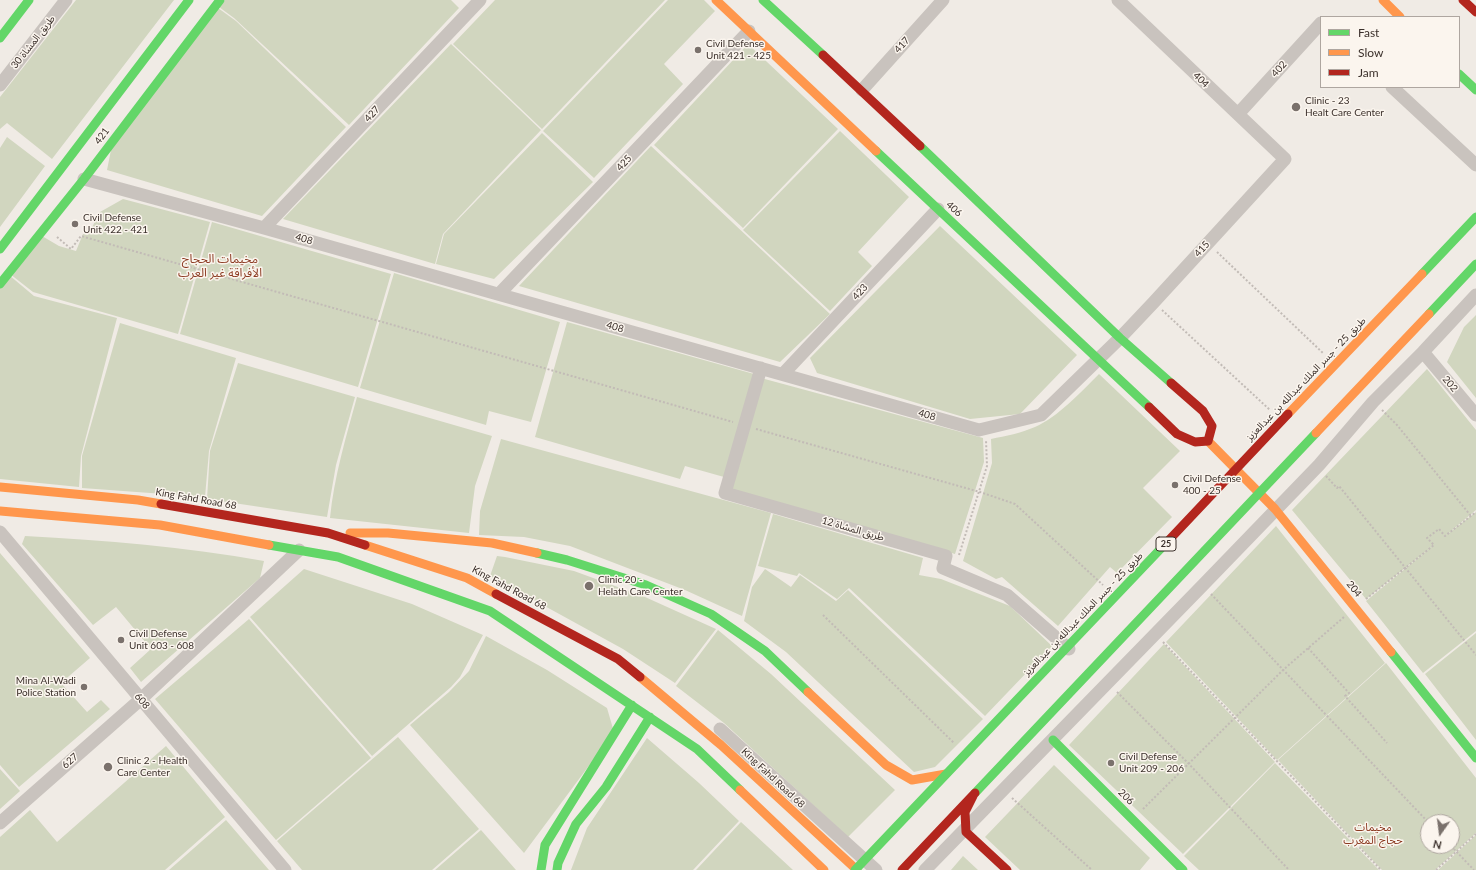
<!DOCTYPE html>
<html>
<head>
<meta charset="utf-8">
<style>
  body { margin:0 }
  #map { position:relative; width:1476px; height:870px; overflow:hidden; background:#f0ebe5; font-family:Lato,sans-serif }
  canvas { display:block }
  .legend { position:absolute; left:1320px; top:16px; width:140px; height:72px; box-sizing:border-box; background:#fbf5ee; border:1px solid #aea6a0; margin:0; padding:5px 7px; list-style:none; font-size:12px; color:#3b302b }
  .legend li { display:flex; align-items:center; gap:8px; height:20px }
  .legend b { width:20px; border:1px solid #aea6a0 }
  .north { position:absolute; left:1420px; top:814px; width:40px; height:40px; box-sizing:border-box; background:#fbf5ee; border:1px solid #aea6a0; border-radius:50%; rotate:194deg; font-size:11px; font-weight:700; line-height:16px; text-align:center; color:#3b302b }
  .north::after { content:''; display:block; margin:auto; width:14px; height:18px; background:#7a716c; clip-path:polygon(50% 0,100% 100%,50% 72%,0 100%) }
</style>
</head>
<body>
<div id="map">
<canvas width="1476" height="870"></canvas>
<ul class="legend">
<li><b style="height:5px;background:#63d668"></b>Fast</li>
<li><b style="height:5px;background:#ff974d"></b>Slow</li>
<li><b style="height:5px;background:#b3261e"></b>Jam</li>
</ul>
<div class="north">N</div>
</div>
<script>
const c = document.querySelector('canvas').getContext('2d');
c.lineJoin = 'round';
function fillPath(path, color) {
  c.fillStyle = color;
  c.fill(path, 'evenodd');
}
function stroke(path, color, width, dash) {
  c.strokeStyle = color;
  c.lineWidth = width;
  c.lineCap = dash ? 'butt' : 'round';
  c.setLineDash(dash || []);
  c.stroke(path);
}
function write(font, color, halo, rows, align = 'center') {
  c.font = font + ' Lato,"Noto Sans Arabic",sans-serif';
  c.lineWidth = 3;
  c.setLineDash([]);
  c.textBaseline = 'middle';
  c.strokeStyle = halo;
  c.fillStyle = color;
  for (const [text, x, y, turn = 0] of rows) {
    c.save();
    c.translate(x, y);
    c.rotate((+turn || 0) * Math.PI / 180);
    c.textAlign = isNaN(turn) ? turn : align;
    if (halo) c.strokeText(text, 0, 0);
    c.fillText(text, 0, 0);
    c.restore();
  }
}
const green = new Path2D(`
  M76,0H174L52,159L7,123L0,129V97Z
  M225,0H451L459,8L349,125L234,18L219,7Z
  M495,0H665L542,129L453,44Z
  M668,0H704L715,11L664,64L683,84L594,178L543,131Z
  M218,8L236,21L346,127L262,216L107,170L112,145Z
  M451,44L541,130L443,234L435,264L283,219Z
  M748,44L838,129L743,228L654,145Z
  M840,131L909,197L858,252L872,266L830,311L743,230Z
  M542,133L593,182L494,279L436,264L444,234Z
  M7,137L45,166L0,227V148Z
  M651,146L830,314L780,362L519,286Z
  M123,199L210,222L178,334L33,292L10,274L42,236L59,246L76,251L83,234L88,235L100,212Z
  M212,222L391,274L358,387L180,334Z
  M940,226L1077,355L1020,414L970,419L817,373L810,358Z
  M394,273L560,322L531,422L489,411L486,425L360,388Z
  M9,275L34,296L117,318L81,456L79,487L0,479V287Z
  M1476,315V398L1447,362L1464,327Z
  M567,322L754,374L724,477L685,466L680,479L535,437Z
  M120,323L236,358L209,451L205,497L82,488V456Z
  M238,363L355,397L336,465L327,517L207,499L210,451Z
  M1427,369L1476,430V510L1445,536L1476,512V631L1423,673L1366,601L1434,545L1366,599L1292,510Z
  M1099,374L1180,451L1143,488L1172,517L1117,573L1110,567L1058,626L1002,577L996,579L963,561L992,463L991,439C1006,436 1021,433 1035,427C1058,417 1081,392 1099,374Z
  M761,378L983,438L984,462L955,554L729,490Z
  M357,397L492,436L475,486L469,533L330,518C334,477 346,437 357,397Z
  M501,439L771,513L742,616L685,590L570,546L524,537L479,535L480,511Z
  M773,514L923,558L919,575L941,579L1010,606L1052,646L985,716L849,588L837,599L799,573L797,576L758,566Z
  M1276,526L1385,663L1277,760L1166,642Z
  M25,536C105,540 185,547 264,561L260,578L141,682L130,668L151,649L116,607L93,625L22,544Z
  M0,553L90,658L61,683L87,712L101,700L110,709L19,787L0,765Z
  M497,556L505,557L574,571L645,597L716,629L675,683L623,649L490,576Z
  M304,569L412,604L483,635L460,677L451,687L372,756L250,617Z
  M765,569L791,587L800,575L836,601L848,590L983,719L935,767L914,772L786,652L744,621L752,587Z
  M249,619L371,758L276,840L155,699Z
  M718,630L771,674L895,790L848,837L724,723L676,686Z
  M1476,633V740L1425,674Z
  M486,636L547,670L607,708L614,732L524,853L410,725L449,692L469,671Z
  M1164,644L1275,762L1183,854L1069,745Z
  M1386,663L1476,778V833L1435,870H1382L1278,760ZM1428,822H1452V846H1428Z
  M398,737L479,829L432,870H302L277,841Z
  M647,738L699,783L739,821L693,870H571L587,828Z
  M166,746L225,817L165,870H0V837L30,810L57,842Z
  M1275,763L1379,870H1199L1184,856Z
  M1054,765L1150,858L1140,870H1020L985,837Z
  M0,769L20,791L0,809Z
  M226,820L269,870H169Z
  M741,822L793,870H696Z
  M481,830L516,870H435Z
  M1476,835V870H1438Z
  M963,856L978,870H951Z`);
const path = new Path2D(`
  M57,237L71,249L81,236L733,422
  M1217,252L1324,354
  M1162,310L1270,410
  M1382,410L1397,425L1471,516
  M756,429L980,492L1015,504L1103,585
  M1326,476L1337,488L1339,486L1476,655
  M959,555L987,466L986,440
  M1211,594L1428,822
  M1366,599L1434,545L1427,538L1439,529L1445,536L1476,512
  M823,615L954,743
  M1163,642L1381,870
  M1308,648L1349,693L1345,696L1387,743
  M1117,692L1188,763L1289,870
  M1012,798L1092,870
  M1143,809L1283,670L1344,617
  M1451,846L1474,870
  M1436,870L1476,834`);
const street = new Path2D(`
  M0,85L66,0
  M1392,87L1476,165
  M862,90L943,0
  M1238,114L1321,23
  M84,179L264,228L979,430L1041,415L1120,338L1154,302L1285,159L1118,0
  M264,228L480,0
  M499,294L749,31
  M1423,352L1476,415
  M761,368L725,493L946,556L943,568L1007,595L1069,649
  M783,374L938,209
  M0,532L285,870
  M720,729L876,870
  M0,823L141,699L299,550
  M925,870L1203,585L1319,465L1373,402L1423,352L1476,295`);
const fast = new Path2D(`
  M763,0L823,55
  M0,38L29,0
  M1459,74L1476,90
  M920,146L1120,338L1171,383
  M876,151L1149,407
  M0,249L189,0
  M0,284L84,179L220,0
  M269,545L338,557L490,611L697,749L740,790
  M537,553L567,560L646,585L711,614L765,651L808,692
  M1391,652L1476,758
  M1053,740L1183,870
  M541,870L545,845L632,705
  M557,870L558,863L576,824L606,787L650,717`);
const slow = new Path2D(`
  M716,0L876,151
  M1383,0L1400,17
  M1208,441L1275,509L1391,652
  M0,487L138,500L161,504
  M0,511L160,525L269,545
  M350,533H388L492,543L537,553
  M365,545L467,578L496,594
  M640,677L721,745L857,870
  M808,692L886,765L912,780L946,774
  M740,790L824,870`);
const jam = new Path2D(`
  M1463,0L1476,12
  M823,55L920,146
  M1149,407L1177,434L1195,442L1208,441L1212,426L1203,411L1171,383
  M161,504L328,533L365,545
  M496,594L618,659L640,677`);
const fastBridge = new Path2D(`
  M1422,274L1476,217
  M1429,314L1476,264
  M975,793L1316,433
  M855,870L1169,540`);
const slowBridge = new Path2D(`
  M1288,414L1422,274
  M1316,433L1429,314`);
const jamBridge = new Path2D(`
  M1169,540L1288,414
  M973,796L965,812L966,832L1007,870
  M902,870L975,793`);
const markers = [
  [698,50,4,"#7a716c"],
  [1296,107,5,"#7a716c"],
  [75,224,4,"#7a716c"],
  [1175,485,4,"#7a716c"],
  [589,586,5,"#7a716c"],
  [121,640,4,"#7a716c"],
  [84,687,4,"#7a716c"],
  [1111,763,4,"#7a716c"],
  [108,767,5,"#7a716c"]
];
const shields = [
  [1166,544,20]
];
const shieldNames = [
  ["25",1166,544]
];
const streetNames = [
  ["طريق المشاة 30",33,42,-52],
  ["417",902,45,-48],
  ["402",1279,69,-47],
  ["404",1201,80,44],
  ["427",372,114,-47],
  ["421",102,136,-53],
  ["425",624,163,-47],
  ["406",954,209,43],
  ["408",304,239,16],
  ["415",1202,249,-48],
  ["423",860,292,-47],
  ["408",615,327,16],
  ["طريق 25 - جسر الملك عبدالله بن عبدالعزيز",1306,379,-46],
  ["202",1450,384,50],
  ["408",927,415,16],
  ["King Fahd Road 68",196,499,10],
  ["طريق المشاة 12",853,529,16],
  ["King Fahd Road 68",509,588,28],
  ["204",1354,589,51],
  ["طريق 25 - جسر الملك عبدالله بن عبدالعزيز",1083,614,-46],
  ["608",142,701,50],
  ["627",70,761,-41],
  ["King Fahd Road 68",773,778,43],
  ["206",1126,797,45]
];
const poiNames = [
  ["Civil Defense",706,44],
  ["Unit 421 - 425",706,56],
  ["Clinic - 23",1305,101],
  ["Healt Care Center",1305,113],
  ["Civil Defense",83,218],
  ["Unit 422 - 421",83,230],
  ["Civil Defense",1183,479],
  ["400 - 25",1183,491],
  ["Clinic 20 -",598,580],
  ["Helath Care Center",598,592],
  ["Civil Defense",129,634],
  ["Unit 603 - 608",129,646],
  ["Mina Al-Wadi",76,681,"right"],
  ["Police Station",76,693,"right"],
  ["Civil Defense",1119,757],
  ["Unit 209 - 206",1119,769],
  ["Clinic 2 - Health",117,761],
  ["Care Center",117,773]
];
const neighbourhoodNames = [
  ["مخيمات",1373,827],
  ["حجاج المغرب",1373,840]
];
const quarterNames = [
  ["مخيمات الحجاج",220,259],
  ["الأفراقة غير العرب",220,273]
];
fillPath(green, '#d1d6bf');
stroke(path, '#c2bbb6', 2, [2, 2]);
stroke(street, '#c9c3be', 13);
stroke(fast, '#63d668', 9);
stroke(slow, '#ff974d', 9);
stroke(jam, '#b3261e', 9);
stroke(fastBridge, '#63d668', 9);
stroke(slowBridge, '#ff974d', 9);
stroke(jamBridge, '#b3261e', 9);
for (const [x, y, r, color] of markers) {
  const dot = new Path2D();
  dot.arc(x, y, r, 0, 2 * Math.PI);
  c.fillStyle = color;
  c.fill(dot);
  stroke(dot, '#fbf5ee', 1.5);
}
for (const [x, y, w] of shields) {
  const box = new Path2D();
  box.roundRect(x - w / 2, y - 7, w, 14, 3);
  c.fillStyle = '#fbf5ee';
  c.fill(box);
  stroke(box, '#3b302b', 1);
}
write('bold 9px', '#3b302b', null, shieldNames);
write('10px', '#3b302b', '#fbf5ee', streetNames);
write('10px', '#3b302b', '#fbf5ee', poiNames, 'left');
write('11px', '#8c3b22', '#fbf5ee', neighbourhoodNames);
write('12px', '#8c3b22', '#fbf5ee', quarterNames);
</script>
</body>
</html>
